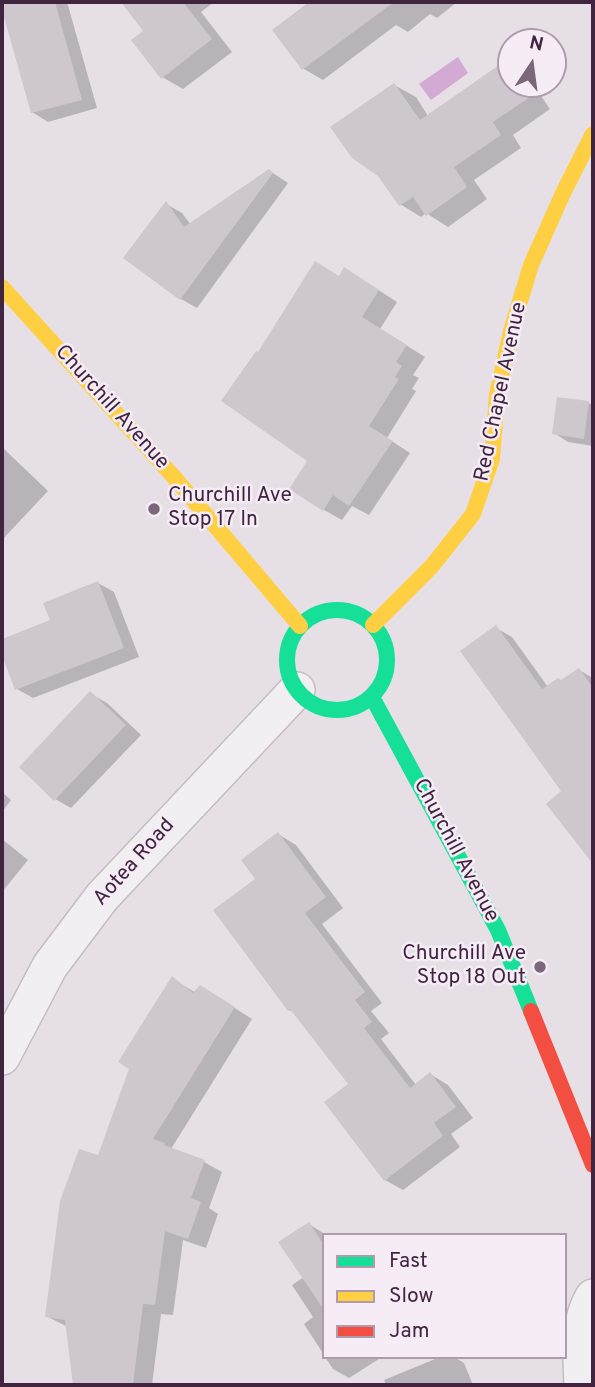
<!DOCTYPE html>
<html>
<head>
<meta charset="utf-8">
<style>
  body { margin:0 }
  #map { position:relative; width:595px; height:1387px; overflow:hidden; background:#e6e0e6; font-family:Overpass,sans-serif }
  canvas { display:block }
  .frame { position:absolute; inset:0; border:4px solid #412540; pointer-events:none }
  .legend { position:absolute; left:322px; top:1233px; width:245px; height:126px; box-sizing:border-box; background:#f6ecf6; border:2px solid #ae9cad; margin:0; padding:9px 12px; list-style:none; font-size:21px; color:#412540 }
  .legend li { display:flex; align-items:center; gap:14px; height:35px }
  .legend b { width:35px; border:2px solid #ae9cad }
  .north { position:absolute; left:497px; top:28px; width:70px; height:70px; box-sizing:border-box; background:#f6ecf6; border:2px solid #ae9cad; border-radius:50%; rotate:13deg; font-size:19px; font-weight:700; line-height:28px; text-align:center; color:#412540 }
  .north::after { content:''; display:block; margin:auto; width:24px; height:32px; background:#7b667a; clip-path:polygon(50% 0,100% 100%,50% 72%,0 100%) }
</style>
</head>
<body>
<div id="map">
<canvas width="595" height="1387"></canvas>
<div class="frame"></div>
<ul class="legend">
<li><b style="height:9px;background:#16e098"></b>Fast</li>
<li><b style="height:9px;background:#ffcf43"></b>Slow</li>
<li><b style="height:9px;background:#f24e42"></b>Jam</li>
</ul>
<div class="north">N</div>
</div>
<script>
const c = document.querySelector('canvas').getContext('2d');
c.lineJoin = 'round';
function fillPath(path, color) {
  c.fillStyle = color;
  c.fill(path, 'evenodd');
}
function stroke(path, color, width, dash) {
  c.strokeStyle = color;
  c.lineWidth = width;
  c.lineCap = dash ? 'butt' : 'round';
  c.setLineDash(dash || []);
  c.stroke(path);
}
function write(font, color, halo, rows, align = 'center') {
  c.font = font + ' Overpass,sans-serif';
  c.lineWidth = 5;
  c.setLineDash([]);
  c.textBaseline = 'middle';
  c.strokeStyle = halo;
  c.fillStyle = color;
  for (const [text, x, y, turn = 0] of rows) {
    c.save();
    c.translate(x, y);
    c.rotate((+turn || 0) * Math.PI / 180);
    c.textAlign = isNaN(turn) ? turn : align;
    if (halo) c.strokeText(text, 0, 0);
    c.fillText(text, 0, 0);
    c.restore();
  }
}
const water = new Path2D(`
  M458,57L468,73L431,100L419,84Z`);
const shadow = new Path2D(`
  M2,2H67L97,108L48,122L32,112Z
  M123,2H214L201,12L232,52L183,89L162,77L145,31Z
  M312,2H457L437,18L430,14L408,32L396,25L323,80L304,69L274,30Z
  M505,63L511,66V84H533L550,109L513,135L521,148L474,180L487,199L448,227L426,213L421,217L400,204L394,85L416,97L428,116Z
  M270,171L288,183L197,308L181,299L166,204L182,213L191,225Z
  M339,278L363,280L397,302L380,329L425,357L413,375L419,378L412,389L416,391L387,438L410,453L369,515L352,506L342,520L324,510L310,461Z
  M559,399L593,404V446L568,442L554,433Z
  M2,447L48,491L2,540Z
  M98,583L114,592L139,657L33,698L17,689L2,650V641L52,621Z
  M496,628L512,637L548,687L562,682L579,670L593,678V861L548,804L564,792Z
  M91,694L107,703L141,735L71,808L55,799Z
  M2,792L11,800L2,812Z
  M278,834L296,845L343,908L322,924L382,1003L371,1011L389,1033L381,1039L416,1085L430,1074L448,1085L473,1118L451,1134L460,1147L403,1190L385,1180L351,1085L296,1013L289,1010L216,910L258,879Z
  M2,839L28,860L2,892Z
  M173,979L196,993L219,998L252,1019L171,1149L204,1162L222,1172L209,1208L218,1214L206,1248L183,1240L173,1315L161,1314L152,1385H75L68,1327L46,1316L99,1158Z
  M309,1224L326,1235H324V1355L304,1324L313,1317L292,1285L304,1277Z
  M325,1357H382L349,1378L333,1369Z
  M440,1357H454L464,1363L473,1385H386L384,1380Z`);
const building = new Path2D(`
  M2,2H55L82,100L31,113L2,10Z
  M121,2H183L212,39L161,79L131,40L143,31Z
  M309,2H394L302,70L272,30Z
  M505,61L511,69V84H521L530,97L493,122L501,135L454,167L467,187L426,216L413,197L399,206L378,176L352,158L330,127L394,83L420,120Z
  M269,169L273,173L180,300L123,258L166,201L184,227Z
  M315,261L339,276L344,267L379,290L362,317L407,345L396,362L402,366L395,377L399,379L369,426L393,441L349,506L333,495L323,511L289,489L307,461L221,401L256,351L258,352Z
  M557,397L589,401L584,439L552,434Z
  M98,581L124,648L15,690L2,655V639L50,620L43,603Z
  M496,625L542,689L558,678L561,680L579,668L593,688V864L546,804L561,791L460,651Z
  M90,691L126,725L54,801L19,767Z
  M278,832L326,897L305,913L365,992L355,1000L372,1022L364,1028L410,1088L430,1072L456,1107L434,1123L443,1136L384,1181L324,1102L348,1084L290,1009L288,1011L213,910L255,879L241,860Z
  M172,976L193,993L200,985L235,1007L153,1139L165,1143L164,1145L205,1160L191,1198L201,1202L188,1239L165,1231L155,1305L143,1304L133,1385H73L65,1320L45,1317L60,1201L79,1149L98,1155L129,1069L118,1062Z
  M309,1222L324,1245V1310L278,1242Z`);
const street = new Path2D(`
  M2,1057L50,966L102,897L297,690
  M582,1385C581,1356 577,1323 593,1297`);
const fast = new Path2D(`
  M287 660a50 50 0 1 1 100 0a50 50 0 1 1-100 0Z
  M372,697L498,930L531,1011`);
const slow = new Path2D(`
  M2,287L173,476L300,626
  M373,625L432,566L473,514L492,459L497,395L511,331L531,265L564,191L593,134`);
const jam = new Path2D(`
  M531,1011L593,1165`);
const markers = [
  [154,509,7,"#7b667a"],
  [540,967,7,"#7b667a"]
];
const streetNames = [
  ["Red Chapel Avenue",502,392,-78],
  ["Churchill Avenue",111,408,48],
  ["Churchill Avenue",455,851,62],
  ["Aotea Road",135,863,-48]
];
const poiNames = [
  ["Churchill Ave",168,497],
  ["Stop 17 In",168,521],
  ["Churchill Ave",526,955,"right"],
  ["Stop 18 Out",526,979,"right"]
];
fillPath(water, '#d2aad4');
fillPath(shadow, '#0003');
fillPath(building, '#cec7ce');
stroke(street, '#c4bdc4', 38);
stroke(street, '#f2eff2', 35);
stroke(fast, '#16e098', 16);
stroke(slow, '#ffcf43', 16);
stroke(jam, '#f24e42', 16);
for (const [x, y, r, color] of markers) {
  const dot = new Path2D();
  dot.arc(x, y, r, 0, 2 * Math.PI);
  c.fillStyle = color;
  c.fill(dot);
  stroke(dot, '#f6ecf6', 2.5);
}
write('21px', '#412540', '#f6ecf6', streetNames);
write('21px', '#412540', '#f6ecf6', poiNames, 'left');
</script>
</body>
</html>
